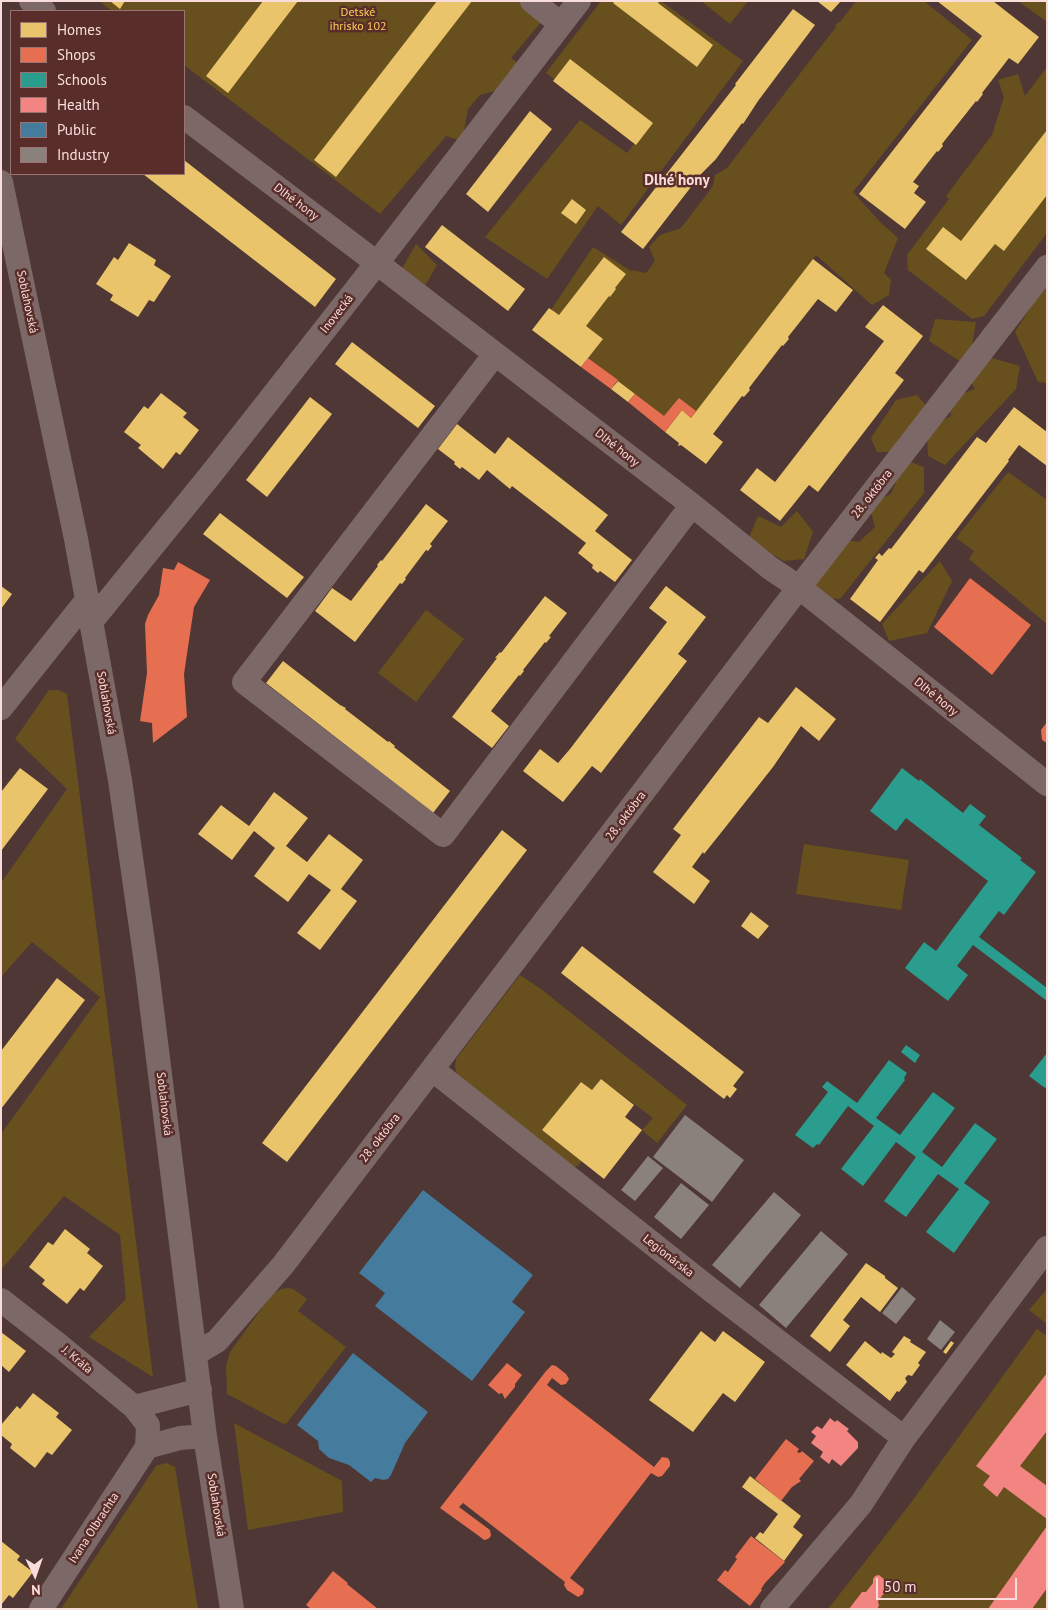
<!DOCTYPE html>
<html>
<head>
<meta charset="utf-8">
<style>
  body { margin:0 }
  #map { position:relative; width:1048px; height:1610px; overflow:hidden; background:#4e3734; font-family:"PT Sans",sans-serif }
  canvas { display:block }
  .frame { position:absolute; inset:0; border:2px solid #f9ddda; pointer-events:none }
  .legend { position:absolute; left:10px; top:10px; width:175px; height:165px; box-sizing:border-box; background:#592e2a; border:1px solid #997470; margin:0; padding:6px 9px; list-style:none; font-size:15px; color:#f9ddda }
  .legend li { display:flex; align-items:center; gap:10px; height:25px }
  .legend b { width:25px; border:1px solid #997470 }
  .north { position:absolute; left:10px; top:1550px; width:50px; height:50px; -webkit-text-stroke:4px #592e2a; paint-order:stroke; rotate:177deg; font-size:14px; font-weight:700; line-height:20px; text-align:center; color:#f9ddda }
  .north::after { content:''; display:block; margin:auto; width:18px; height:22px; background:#f9ddda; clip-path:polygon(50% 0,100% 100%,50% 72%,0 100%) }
  .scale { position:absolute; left:876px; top:1578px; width:141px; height:22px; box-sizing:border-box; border:2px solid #f9ddda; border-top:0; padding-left:6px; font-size:15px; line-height:18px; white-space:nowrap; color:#f9ddda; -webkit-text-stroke:4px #592e2a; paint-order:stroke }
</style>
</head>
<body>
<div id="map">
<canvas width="1048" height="1610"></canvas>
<div class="frame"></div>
<ul class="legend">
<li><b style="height:14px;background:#e9c46a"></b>Homes</li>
<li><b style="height:14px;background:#e76f51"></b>Shops</li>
<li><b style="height:14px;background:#2a9d8f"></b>Schools</li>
<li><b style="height:14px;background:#f28482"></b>Health</li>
<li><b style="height:14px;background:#457b9d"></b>Public</li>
<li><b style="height:14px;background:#8a817c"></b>Industry</li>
</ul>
<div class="north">N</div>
<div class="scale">50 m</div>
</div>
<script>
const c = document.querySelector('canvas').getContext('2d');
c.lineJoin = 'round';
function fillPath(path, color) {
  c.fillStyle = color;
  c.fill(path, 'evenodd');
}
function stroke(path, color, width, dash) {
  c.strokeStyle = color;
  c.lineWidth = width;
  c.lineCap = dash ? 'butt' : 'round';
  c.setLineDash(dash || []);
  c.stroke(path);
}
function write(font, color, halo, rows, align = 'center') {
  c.font = font + ' "PT Sans",sans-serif';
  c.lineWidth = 5;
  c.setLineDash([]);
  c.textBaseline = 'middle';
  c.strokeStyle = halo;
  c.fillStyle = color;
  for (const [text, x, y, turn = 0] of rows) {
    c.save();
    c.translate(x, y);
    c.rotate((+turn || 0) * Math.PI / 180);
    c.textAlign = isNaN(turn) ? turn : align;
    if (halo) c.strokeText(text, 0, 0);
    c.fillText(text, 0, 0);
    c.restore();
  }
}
const green = new Path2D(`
  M99,1H520L543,20L511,58L518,63L495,91L480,95L468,109L462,141L446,136L380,214L184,65V11H112Z
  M601,1H661L743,61L621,225L598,206L547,279L485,237L580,120L627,153L636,141L546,73Z
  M701,1H748L730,24Z
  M856,1H924L972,40L853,192L881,223L898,238L884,273L891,280L889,295L872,305L816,255L686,434L543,322L593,247L631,271L632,270L646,273L655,261L649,247L660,235L681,228L713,186L715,175L727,168L836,27L835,25L841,21Z
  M1018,1H1047V22Z
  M1047,67V233L984,316L972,319L908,270L907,255L949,199L946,196L992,135L1004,97L998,80L1018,74L1025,96Z
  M416,244L437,265L421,293L399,274Z
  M1047,258V383L1038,382L1015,332L1041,291Z
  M935,319L976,322L971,352L1020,366L1016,389L945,465L928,456L927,430L951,416L949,399L975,389L958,360L929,341Z
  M917,395L929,409L890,452H877L871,438L896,400Z
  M905,460L924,467V493L840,599L822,598L811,581L843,540L859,542L875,527L869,505L891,494Z
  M1008,472L1047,500V624L969,559L974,551L956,538Z
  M797,511L813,532L804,559L784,561L748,540L758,516L781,527Z
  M940,561L952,581L927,633L889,641L882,624Z
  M426,610L464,639L416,702L378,673Z
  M49,690H58L67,694L153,1377L89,1337L126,1299L120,1235L64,1196L1,1270V1134L100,997L32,942L1,977V883L67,789L15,739Z
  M804,844L909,860L901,910L796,894Z
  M520,975L541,989L687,1105L657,1143L642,1130L653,1118L601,1079L592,1090L581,1082L542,1130L582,1161L578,1166L573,1167L459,1080L455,1067L456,1059Z
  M288,1288L293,1289L307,1299L298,1311L346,1347L286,1424L282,1423L227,1394L226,1366L230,1352L272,1294L281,1289Z
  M1047,1289V1324L1029,1310Z
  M1037,1329L1047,1336V1609H828L910,1504Z
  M234,1423L342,1481L343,1512L248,1530Z
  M166,1463L175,1467L198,1609H61L156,1466Z`);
const homes = new Path2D(`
  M110,1H125L120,9Z
  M263,1H298L228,93L206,76Z
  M437,1H472L336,177L314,160Z
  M615,1H659L658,3L713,45L697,67L613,3Z
  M817,1H841L831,12Z
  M937,1H993L1039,37L1018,64L1009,58L982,93L983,94L977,102L976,101L942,144L943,146L938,152L937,151L913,182L919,186L914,193L926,202L905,229L859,194L982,36Z
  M793,9L815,25L758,101L747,118L743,124L742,123L716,159L701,174L643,249L621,232L736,85L735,84Z
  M570,59L653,123L636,145L553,81Z
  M530,111L552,129L488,212L466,194Z
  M1047,130V195L1004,251L995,244L966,280L926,249L943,227L961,241Z
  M184,160L336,279L315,307L143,174H184Z
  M572,199L586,210L576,224L561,213Z
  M442,225L525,289L508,311L425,247Z
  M129,243L156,260L154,265L171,276L154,302L149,300L138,317L110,300L113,295L96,284L114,257L118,260Z
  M604,257L626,274L615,288L616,289L610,297L609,296L586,326L603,339L581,367L532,330L549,308L559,315Z
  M813,259L853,290L836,312L818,299L788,337L789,339L783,346L782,345L749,388L750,390L744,397L742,396L713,434L723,442L706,464L681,445L678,446L679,443L665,432L682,410L691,418Z
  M883,305L923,336L895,373L904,380L818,492L809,485L780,521L740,490L757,468L775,482L884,341L865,327Z
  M352,342L435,406L418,428L335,364Z
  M618,381L635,394L628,402L611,389Z
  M161,393L187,413L183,417L199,430L180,455L176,452L163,469L138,448L141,445L124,432L144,406L148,409Z
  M310,397L332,414L267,497L246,480Z
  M1014,407L1047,432V466L1019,445L1008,460L1009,461L923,573L919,570L880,622L850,599L878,560L875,558L879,553L882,556L889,548L891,549L977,437L986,443Z
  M457,424L495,454L508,437L608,515L595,531L632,560L615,582L600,571L598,573L592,568L593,565L578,553L586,543L512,486L510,489L487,470L479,480L462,467L460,469L454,464L455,462L438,449Z
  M426,504L448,521L430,544L432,546L428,551L426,550L405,578L406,579L402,584L400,583L355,642L315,611L332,588L351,601L378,566L377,565L381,560L382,561Z
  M220,513L304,577L287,598L203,534Z
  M1,586L12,594L1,609Z
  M666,586L706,617L678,654L687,661L601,773L592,766L563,802L523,771L540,749L558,763L570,749L667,622L649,608Z
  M545,596L567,613L549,636L551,637L546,643L545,642L523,670L524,671L520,676L519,675L491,711L509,726L492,748L452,717L497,658H495L500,652L501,653Z
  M283,661L340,705L346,708L345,709L388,742L389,741L395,746L394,747L450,791L433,813L266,683Z
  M796,687L836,719L819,741L801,726L773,767L724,829L704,854L703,852L692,867L710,881L694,904L653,872L681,835L673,829L759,717L768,723Z
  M20,768L48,789L1,851V792Z
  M274,792L308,818L286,846L307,862L329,834L363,860L341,889L357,901L320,950L297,933L331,890L309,874L288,902L254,876L275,848L254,831L232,860L198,834L221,805L249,826Z
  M502,830L527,850L287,1162L262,1143Z
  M751,912L769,926L758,939L741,926Z
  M582,946L744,1072L733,1086L737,1089L730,1098L727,1095L724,1099L561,973Z
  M57,978L85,1000L1,1109V1051Z
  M601,1079L634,1105L625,1117L642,1130L604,1179L542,1130L581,1082L592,1090Z
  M65,1229L90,1249L87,1253L103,1266L84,1291L80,1288L67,1304L42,1284L45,1280L29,1267L48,1242L53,1245Z
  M866,1263L885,1276V1278L898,1288L880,1312L861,1297L843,1320L850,1326L830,1352L810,1336Z
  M701,1331L715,1342L723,1331L765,1362L735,1402L723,1393L693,1432L649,1400Z
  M1,1332L26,1351L9,1372L1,1365Z
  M904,1336L911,1340L910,1342L926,1352L918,1363L920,1365L912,1376L908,1375L905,1378L907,1382L899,1392L897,1391L890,1401L846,1365L865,1341L881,1354L882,1352L891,1358L895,1354L892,1352Z
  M951,1341L954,1343L946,1354L943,1352Z
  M33,1393L59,1413L56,1417L72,1430L52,1455L47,1452L35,1468L10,1448L12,1444L1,1435V1425L17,1406L20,1409Z
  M750,1476L801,1516L793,1527L803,1535L784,1561L755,1538L760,1532L763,1534L778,1514L742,1487Z
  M1,1541L20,1556L17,1560L33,1572L13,1598L9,1595L1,1605Z`);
const shops = new Path2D(`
  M588,358L618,380L611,389L581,367Z
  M635,394L664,416L679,398L696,411L691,418L682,410L665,432L628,402Z
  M178,562L210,580L194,607L184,674L187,717L153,743L152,723L140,721L147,673L145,624L148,615L159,595L163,568L174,570Z
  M970,578L1031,625L992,675L934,627Z
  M1047,722V743L1042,740L1041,730Z
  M507,1363L522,1375L515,1384V1387L505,1399L502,1393L499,1394L488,1385Z
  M552,1365L556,1366L566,1374L569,1379L566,1384L561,1385L552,1378L547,1385L654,1467L662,1457L668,1458L670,1462V1466L662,1476L658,1477L651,1473L570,1578L584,1589L583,1594L578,1597L567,1590L564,1585L565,1582L463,1503L459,1507L490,1530L491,1536L488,1539L484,1540L479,1536L440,1508L546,1371Z
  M786,1439L799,1449L797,1452L800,1453L802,1451L814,1461L799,1479L801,1481L792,1487L781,1501L755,1479Z
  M751,1536L785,1562L765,1583L761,1589L762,1590L750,1606L717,1580L725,1570L728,1572L737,1559L735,1557Z
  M333,1571L348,1583L347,1584L378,1609H311L306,1605Z`);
const schools = new Path2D(`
  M902,768L919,781L920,779L963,813L970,804L986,816L979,825L1022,858L1020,860L1036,872L1004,915L999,911L979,937L1047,988V1001L973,945L957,966L968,975L948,1001L905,968L924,942L936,951L988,881L906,818L896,831L870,811Z
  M906,1045L920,1055L915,1063L901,1052Z
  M1047,1053V1086L1045,1088L1029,1076Z
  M889,1060L907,1073L904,1078L905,1080L876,1118L900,1135L933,1092L955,1108L922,1152L942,1167L975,1123L997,1139L964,1183L990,1202L954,1253L926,1232L959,1189L938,1174L906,1217L884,1201L916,1157L896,1142L863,1186L841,1169L874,1126L848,1106L819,1145L817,1144L813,1148L795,1135L828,1092L822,1087L827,1081L857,1103Z`);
const health = new Path2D(`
  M1047,1373V1431L1020,1466L1047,1486V1519L1004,1487L997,1497L983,1485L990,1476L976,1466Z
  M830,1418L835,1422L837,1420L849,1429L847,1431L858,1442V1448L841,1466L832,1459L829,1464L820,1457L823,1452L811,1443L816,1436L811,1432L817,1426L822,1429Z
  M1047,1526V1588L1032,1609H988Z
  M879,1575L891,1585L892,1589L889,1592H885L878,1601L879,1606L877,1609H849L862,1592H866L873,1583V1579L875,1576Z`);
const public = new Path2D(`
  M423,1190L533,1275L512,1302L525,1312L472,1381L375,1306L385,1293L359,1273Z
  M353,1353L428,1412L405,1443L391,1475L388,1479L383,1480L375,1478L371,1482L349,1465L329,1458L319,1449L318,1441L297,1425Z`);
const industry = new Path2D(`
  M685,1115L744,1160L712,1202L653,1157Z
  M648,1156L663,1168L635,1201L621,1190Z
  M681,1183L709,1205L681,1239L654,1217Z
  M774,1192L801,1215L740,1288L712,1265Z
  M821,1231L848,1254L786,1328L759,1305Z
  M902,1287L916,1299L896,1324L882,1313Z
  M940,1320L955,1332L941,1350L927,1339Z`);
const minor = new Path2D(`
  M31,1L44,11
  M532,1L561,24
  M184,117L369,257L692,505L770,568L800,588L1047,784
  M1,182L76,539L120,780L147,970L205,1436L232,1609
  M495,354L244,682L443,835L692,505
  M91,622L212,473L377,263L579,1
  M1,708L87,600
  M433,1070L711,1290L904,1438
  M1,1300L60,1346L134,1407L148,1425L147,1447L41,1609
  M195,1354L217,1341L283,1265L787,603L1047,267
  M134,1407L200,1390
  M147,1447L180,1438L205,1436
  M772,1609L861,1504L904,1438L1047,1248`);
const parkNames = [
  ["Detské",358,13],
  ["ihrisko 102",358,27]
];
const streetNames = [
  ["Dlhé hony",296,202,37],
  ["Soblahovská",27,302,78],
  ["Inovecká",337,314,-52],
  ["Dlhé hony",617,448,38],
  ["28. októbra",872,494,-52],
  ["Dlhé hony",936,697,39],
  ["Soblahovská",106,703,80],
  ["28. októbra",626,816,-53],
  ["Soblahovská",164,1104,83],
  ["28. októbra",380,1138,-52],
  ["Legionárska",668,1256,38],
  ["J. Kráľa",77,1360,40],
  ["Soblahovská",216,1505,81],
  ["Ivana Olbrachta",94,1528,-57]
];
const quarterNames = [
  ["Dlhé hony",677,181]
];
fillPath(green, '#68501e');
fillPath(homes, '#e9c46a');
fillPath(shops, '#e76f51');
fillPath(schools, '#2a9d8f');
fillPath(health, '#f28482');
fillPath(public, '#457b9d');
fillPath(industry, '#8a817c');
stroke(minor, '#7b6867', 24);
write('12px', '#ffce5c', '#592e2a', parkNames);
write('12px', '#f9ddda', '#592e2a', streetNames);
write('bold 15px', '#f9ddda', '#592e2a', quarterNames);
</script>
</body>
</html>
